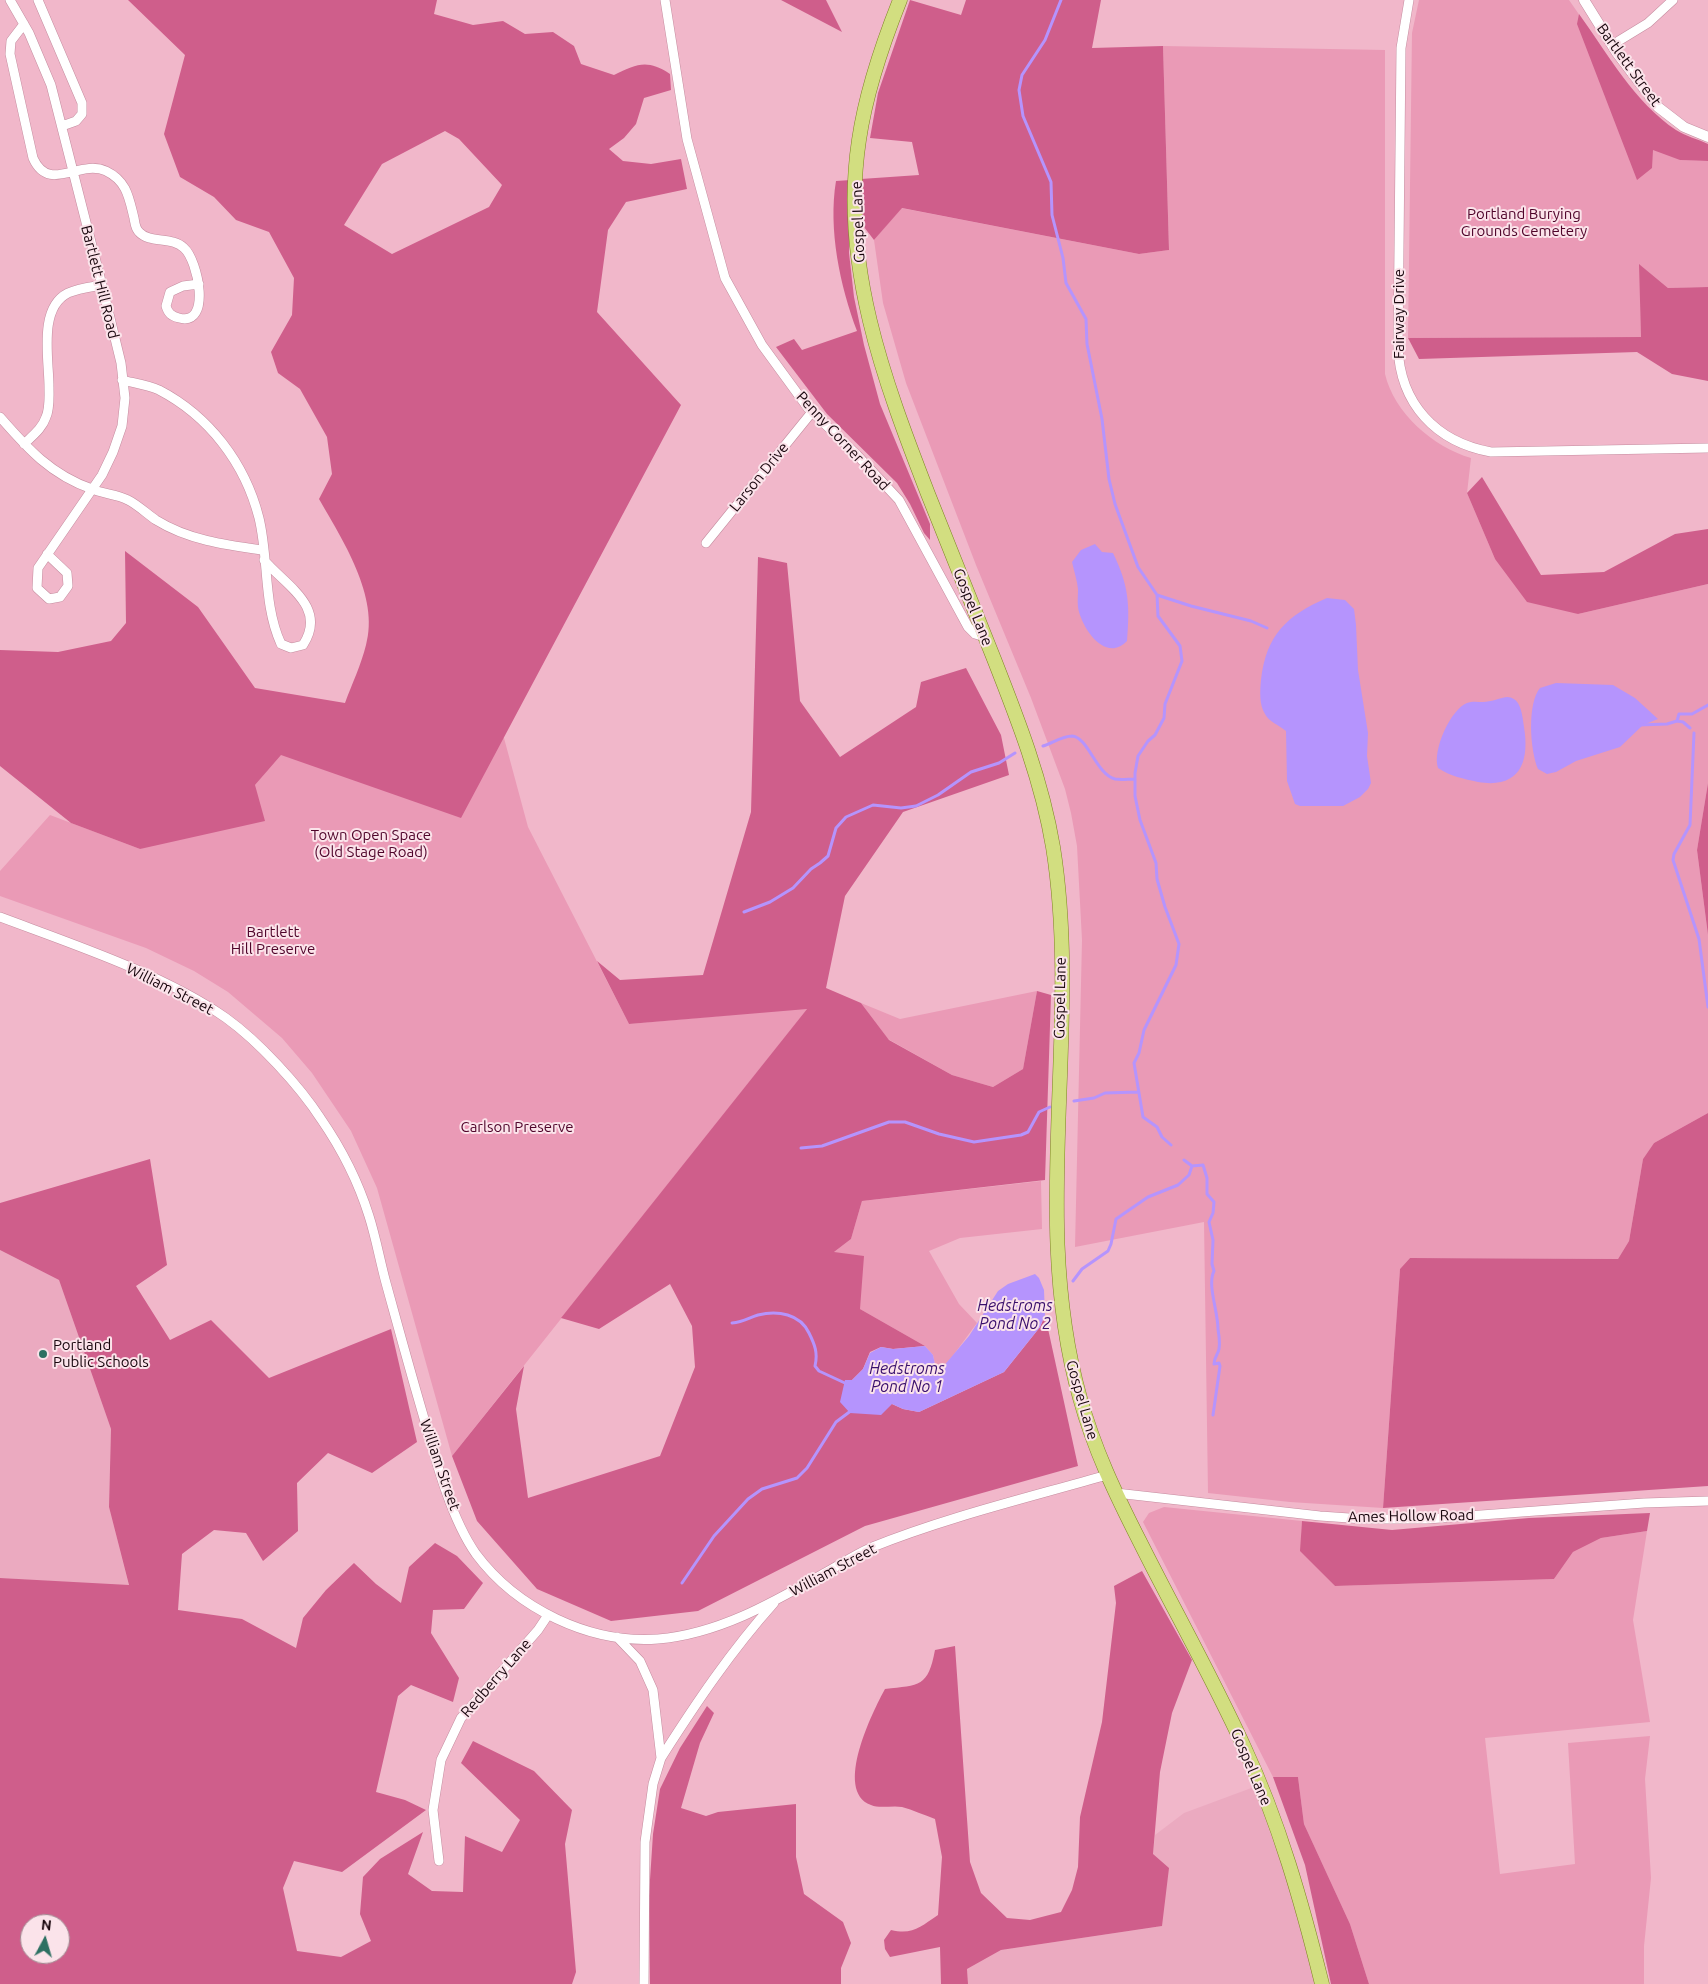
<!DOCTYPE html>
<html>
<head>
<meta charset="utf-8">
<style>
  body { margin:0 }
  #map { position:relative; width:1708px; height:1984px; overflow:hidden; background:#f1b7ca; font-family:Ubuntu,sans-serif }
  canvas { display:block }
  .north { position:absolute; left:20px; top:1914px; width:50px; height:50px; box-sizing:border-box; background:#fbe3ea; border:1px solid #a08b92; border-radius:50%; rotate:6deg; font-size:14px; font-weight:700; line-height:20px; text-align:center; color:#18060d }
  .north::after { content:''; display:block; margin:auto; width:18px; height:22px; background:#2d7062; clip-path:polygon(50% 0,100% 100%,50% 72%,0 100%) }
</style>
</head>
<body>
<div id="map">
<canvas width="1708" height="1984"></canvas>
<div class="north">N</div>
</div>
<script>
const c = document.querySelector('canvas').getContext('2d');
c.lineJoin = 'round';
function fillPath(path, color) {
  c.fillStyle = color;
  c.fill(path, 'evenodd');
}
function stroke(path, color, width, dash) {
  c.strokeStyle = color;
  c.lineWidth = width;
  c.lineCap = dash ? 'butt' : 'round';
  c.setLineDash(dash || []);
  c.stroke(path);
}
function write(font, color, halo, rows, align = 'center') {
  c.font = font + ' Ubuntu,sans-serif';
  c.lineWidth = 4;
  c.setLineDash([]);
  c.textBaseline = 'middle';
  c.strokeStyle = halo;
  c.fillStyle = color;
  for (const [text, x, y, turn = 0] of rows) {
    c.save();
    c.translate(x, y);
    c.rotate((+turn || 0) * Math.PI / 180);
    c.textAlign = isNaN(turn) ? turn : align;
    if (halo) c.strokeText(text, 0, 0);
    c.fillText(text, 0, 0);
    c.restore();
  }
}
const built = new Path2D(`
  M0,1250L59,1280L111,1429L109,1507L129,1586L0,1578Z
  M1254,1787L1294,1900L1315,1984H968L967,1969L1001,1950L1162,1926L1153,1854L1155,1835L1184,1813Z`);
const green = new Path2D(`
  M1419,0H1569L1680,160L1708,161V287L1668,288L1640,265L1641,337L1408,338L1412,33Z
  M1163,46L1385,50V374C1394,413 1433,447 1471,458L1467,493L1495,559L1578,614L1708,584V783L1697,850L1708,935V1113L1654,1143L1643,1159L1629,1241L1618,1259L1410,1258L1400,1269L1383,1508L1290,1502L1208,1493L1204,1222L1075,1247L1082,940L1077,846L1071,813L1065,789L1031,698L976,565L906,383L883,303L874,240L901,208L1139,254L1169,250Z
  M504,738L528,827L629,1024L808,1008L452,1456L377,1188L351,1131L312,1073L282,1038L228,992L194,971L146,948L0,896V871L50,815L140,849L255,785L265,773L266,754Z
  M1037,991L1023,1069L993,1087L952,1075L888,1039L861,1003L900,1019Z
  M1041,1181L1042,1229L960,1238L929,1251L959,1304L977,1323L952,1357L937,1374L933,1355L925,1346L860,1309L834,1252L851,1239L862,1201Z
  M1164,1507L1302,1521L1301,1551L1335,1586L1554,1579L1573,1552L1601,1538L1647,1531L1633,1620L1650,1722L1485,1738L1500,1874L1575,1864L1568,1743L1650,1736L1645,1779L1651,1878L1644,1946V1984H1369L1350,1924L1304,1824L1298,1777H1273L1143,1522L1149,1513Z`);
const forest = new Path2D(`
  M128,0H437L434,14L473,25L503,21L525,34L553,32L574,46L581,64L614,75C637,64 647,59 670,74L671,90L644,98L636,124L624,138L609,149L623,161L651,164L681,159L687,189L626,202L608,230L597,312L681,405L461,818L281,755L255,785L265,821L140,849L71,823L0,766V650L58,652L111,641L126,623L125,551L198,607L255,688L345,703C352,684 361,665 366,645C380,597 342,539 319,499L332,474L327,437L300,389L278,373L271,352L292,315L294,278L269,232L236,220L214,197L180,177L164,134L185,55ZM445,131L459,139L502,185L489,207L392,254L344,225L382,164Z
  M781,0H826L842,32Z
  M910,0L961,15L966,0H1101L1092,48L1163,46L1169,250L1139,254L902,208L874,240L864,227L861,179L919,175L912,142L870,138L878,93Z
  M1579,14C1607,53 1635,103 1676,130C1685,136 1698,139 1708,144V161L1680,160L1653,150L1652,168L1637,180L1577,24Z
  M851,180L849,253L854,297L864,345L880,404L930,524V540L924,533L910,504L897,483L827,414L776,347L794,339L802,350L857,331C840,286 828,229 836,181Z
  M1639,264L1668,288L1708,287V381L1672,374L1637,352L1419,359L1408,338L1641,337Z
  M1482,477L1541,575L1604,572L1675,534L1708,529V584L1578,614L1527,602L1495,559L1467,493Z
  M758,557L787,563L800,701L840,757L916,707L921,682L966,668L1001,735L1009,775L903,812L845,896L826,988L861,1003L889,1040L952,1075L993,1087L1023,1069L1037,991L1051,995L1045,1180L862,1201L851,1239L834,1252L864,1256L860,1309L925,1346L893,1349L881,1347L870,1352L863,1369L852,1380L892,1404L903,1409L919,1412L1004,1372L1040,1327L1045,1315L1078,1466L865,1526L698,1611L611,1621L537,1589L477,1521L452,1456L524,1366L516,1409L528,1498L660,1456L695,1367L692,1326L670,1284L599,1329L561,1318L807,1009L629,1024L597,961L620,980L703,975L751,812Z
  M1708,783V935L1697,850Z
  M1708,1113V1486L1383,1508L1400,1269L1410,1258L1618,1259L1629,1241L1643,1159L1654,1143Z
  M150,1159L167,1265L136,1286L170,1340L211,1320L269,1378L391,1329L417,1442L372,1473L328,1453L297,1483L298,1531L263,1561L246,1533L214,1530L182,1554L178,1610L242,1619L296,1648L303,1618L326,1590L354,1563L376,1584L401,1603L409,1567L435,1543L457,1556L483,1583L464,1609L433,1610L431,1633L459,1678L453,1702L411,1685L398,1696L376,1792L405,1800L426,1810L342,1872L294,1861L283,1888L297,1951L341,1957L371,1941L360,1914L363,1877L380,1859L423,1832L408,1874L432,1891L463,1892L465,1836L502,1852L520,1820L461,1763L473,1741L534,1771L572,1810L565,1844L576,1972L572,1984H0V1578L129,1585L109,1507L111,1429L59,1280L0,1250V1203ZM30,1924H60V1954H30Z
  M1650,1513L1647,1531L1601,1538L1573,1552L1554,1579L1335,1586L1300,1551L1302,1521L1392,1530L1529,1518Z
  M1142,1571L1192,1660L1172,1713L1160,1772L1153,1854L1169,1868L1162,1926L1001,1950L967,1969L968,1984H941L940,1947C923,1950 907,1954 890,1957L885,1949L884,1940L891,1930C913,1935 920,1927 938,1915L942,1857L935,1819C924,1815 913,1810 902,1807C892,1805 880,1809 871,1805C833,1791 873,1711 885,1689C920,1685 928,1687 935,1650L955,1646L970,1862L981,1893L1007,1918L1030,1920L1061,1912L1072,1890L1078,1867L1080,1817L1102,1722L1116,1603L1114,1586Z
  M707,1706L714,1713L700,1743L681,1808L706,1816L718,1812L796,1804V1857L804,1894L843,1922L851,1943L841,1968V1984H650L649,1895L653,1834L660,1789L680,1748Z
  M1273,1777H1298L1304,1824L1350,1924L1369,1984H1331L1305,1865Z`);
const water = new Path2D(`
  M1095,544L1102,552L1113,553C1129,586 1130,605 1127,641C1107,662 1085,633 1079,612C1077,605 1078,597 1078,589C1077,580 1074,571 1072,562L1081,550Z
  M1327,598L1345,600L1354,609L1356,625L1358,670L1368,733L1367,756L1371,783L1368,789L1360,797L1343,806H1300L1295,804L1287,781L1286,731C1279,725 1269,722 1265,714C1259,705 1260,690 1261,680C1266,635 1287,615 1327,598Z
  M1556,683L1613,685L1635,698L1658,719L1643,725L1620,747L1576,761L1556,772L1547,774L1538,769C1530,750 1527,704 1540,688Z
  M1507,697C1512,697 1517,700 1519,705C1522,711 1523,720 1524,727C1530,763 1519,789 1478,782C1464,779 1450,776 1438,768C1432,750 1451,709 1467,703C1472,701 1478,702 1483,702C1491,702 1499,698 1507,697Z
  M1035,1274L1039,1278L1044,1290L1045,1315L1040,1327L1004,1372L919,1412L903,1409L892,1404L881,1415L850,1413L840,1402L845,1380H852L863,1369L870,1353L881,1347L893,1349L925,1346L933,1355L937,1374L969,1336L998,1291L1008,1284Z`);
const stream = new Path2D(`
  M1061,0L1045,40L1022,75L1019,90L1023,116L1051,182L1052,215L1063,258L1066,283L1086,319L1087,344L1102,419L1109,479L1115,504L1138,567L1157,595L1191,606L1251,621L1267,628
  M1157,595L1158,616L1180,646L1182,661L1165,704L1164,718L1155,735L1148,741L1138,756L1135,773V796L1140,820L1156,863L1157,879L1165,907L1179,944L1176,965L1144,1030L1139,1053L1134,1063L1143,1117L1157,1127L1162,1137L1171,1145
  M1677,721L1683,722L1690,728
  M1639,725L1667,724L1677,721L1679,714H1692L1708,705
  M1694,733L1690,825L1674,854L1673,860L1699,939L1708,1007
  M1043,746C1052,743 1063,736 1072,736C1088,737 1096,774 1115,779C1121,780 1128,779 1135,779
  M744,912L770,902L793,888L811,869L820,863L828,856L836,828L846,817L873,805L901,808L916,806L938,795L971,772L999,763L1015,753
  M1074,1101L1094,1098L1105,1093L1138,1092
  M801,1148L822,1146L889,1122H905L939,1134L974,1142L1021,1135L1028,1132L1039,1112L1050,1107
  M1184,1160L1192,1166L1203,1165L1207,1178V1194L1214,1202L1213,1213L1209,1222L1213,1240L1212,1264L1214,1271C1207,1285 1218,1311 1218,1329C1219,1335 1220,1343 1219,1349C1218,1355 1214,1357 1214,1364L1219,1363L1220,1366L1213,1415
  M1073,1281L1082,1269L1108,1251L1111,1244L1116,1219L1148,1197L1178,1185L1189,1175L1192,1166
  M732,1323C744,1322 748,1318 758,1315C778,1310 800,1314 809,1333C815,1345 818,1353 815,1366L819,1371L847,1384
  M682,1583L714,1536L748,1499L762,1489L797,1478L807,1468L836,1422L852,1410`);
const minor = new Path2D(`
  M10,0L29,33L51,85L102,285L121,363L125,398L122,426L113,452L102,475L38,568L37,588L49,599L60,597L68,586L67,573L47,554
  M38,0L82,103V114L76,121L62,126
  M665,0L687,139L725,278L762,345L808,408L857,455L899,500L968,627L975,634L985,637
  M1409,0L1401,48L1398,347C1400,404 1436,442 1491,452L1708,448
  M24,24L11,41L10,54L33,158C49,194 79,159 106,171C127,181 129,198 134,218C135,223 135,228 139,232C150,244 172,236 184,248C198,260 212,327 179,318C171,316 168,313 166,306L170,292L183,286L199,284
  M1612,45L1648,23L1673,0
  M122,380C134,383 148,385 159,390C209,416 245,463 259,518C269,559 263,605 281,644L291,648L303,645C328,607 285,585 264,560
  M0,417C27,448 51,475 92,489C103,494 117,494 128,500C138,505 147,514 156,520C188,540 226,545 262,550
  M24,444C32,436 42,429 46,417C50,408 49,397 49,387C49,359 38,308 68,293C79,288 91,287 102,285
  M706,543L812,412
  M0,917C72,944 163,974 226,1018C258,1041 299,1085 321,1119C341,1148 358,1181 369,1216C376,1238 380,1261 386,1283C399,1330 412,1378 426,1425C437,1465 452,1520 476,1554C517,1609 590,1644 658,1639C718,1634 772,1603 823,1574C838,1566 854,1555 870,1548C947,1517 1027,1498 1107,1475
  M1116,1493L1320,1516L1364,1519H1427L1644,1503L1708,1501
  M617,1637L640,1661L653,1690L661,1758L653,1784L645,1842L644,1984
  M661,1758C696,1703 731,1651 774,1603
  M439,1861L433,1810L441,1760L461,1718L538,1630L548,1615`);
const tertiary = new Path2D(`
  M1584,0L1617,53L1658,107L1684,127L1708,137`);
const primary = new Path2D(`
  M900,0C882,45 866,92 859,140C840,264 884,380 928,494C950,549 972,604 994,659C1018,720 1042,781 1053,847C1082,1029 1029,1218 1080,1398C1094,1449 1116,1495 1140,1542C1174,1610 1212,1677 1244,1747C1279,1822 1302,1903 1322,1984`);
const markers = [
  [43,1354,5,"#2d7062"]
];
const streetNames = [
  ["Bartlett Street",1629,65,54],
  ["Gospel Lane",858,222,-92],
  ["Bartlett Hill Road",100,282,76],
  ["Fairway Drive",1399,314,-90],
  ["Penny Corner Road",843,441,47],
  ["Larson Drive",759,477,-51],
  ["Gospel Lane",973,607,68],
  ["William Street",170,989,27],
  ["Gospel Lane",1060,998,-89],
  ["Gospel Lane",1082,1400,74],
  ["William Street",440,1465,71],
  ["Ames Hollow Road",1411,1516,-1],
  ["William Street",833,1570,-28],
  ["Redberry Lane",496,1678,-49],
  ["Gospel Lane",1251,1767,67]
];
const parkNames = [
  ["Portland Burying",1524,214],
  ["Grounds Cemetery",1524,231],
  ["Town Open Space",371,835],
  ["(Old Stage Road)",371,852],
  ["Bartlett",273,932],
  ["Hill Preserve",273,949],
  ["Carlson Preserve",517,1127]
];
const poiNames = [
  ["Portland",53,1345],
  ["Public Schools",53,1362]
];
const waterNames = [
  ["Hedstroms",1015,1306],
  ["Pond No 2",1015,1324],
  ["Hedstroms",907,1369],
  ["Pond No 1",907,1387]
];
fillPath(built, '#ebaac0');
fillPath(green, '#ea9ab6');
fillPath(forest, '#cf5e8b');
fillPath(water, '#b594fd');
stroke(stream, '#b594fd', 3);
stroke(minor, '#c48c9f', 10);
stroke(tertiary, '#c48c9f', 11);
stroke(primary, '#7d8421', 15);
stroke(minor, '#fff', 9);
stroke(tertiary, '#fff', 10);
stroke(primary, '#d2de80', 14);
for (const [x, y, r, color] of markers) {
  const dot = new Path2D();
  dot.arc(x, y, r, 0, 2 * Math.PI);
  c.fillStyle = color;
  c.fill(dot);
  stroke(dot, '#fbe3ea', 2);
}
write('15px', '#18060d', '#fbe3ea', streetNames);
write('15px', '#4f042a', '#fbe3ea', parkNames);
write('15px', '#18060d', '#fbe3ea', poiNames, 'left');
write('italic 16px', '#3a106d', '#fbe3ea', waterNames);
</script>
</body>
</html>
